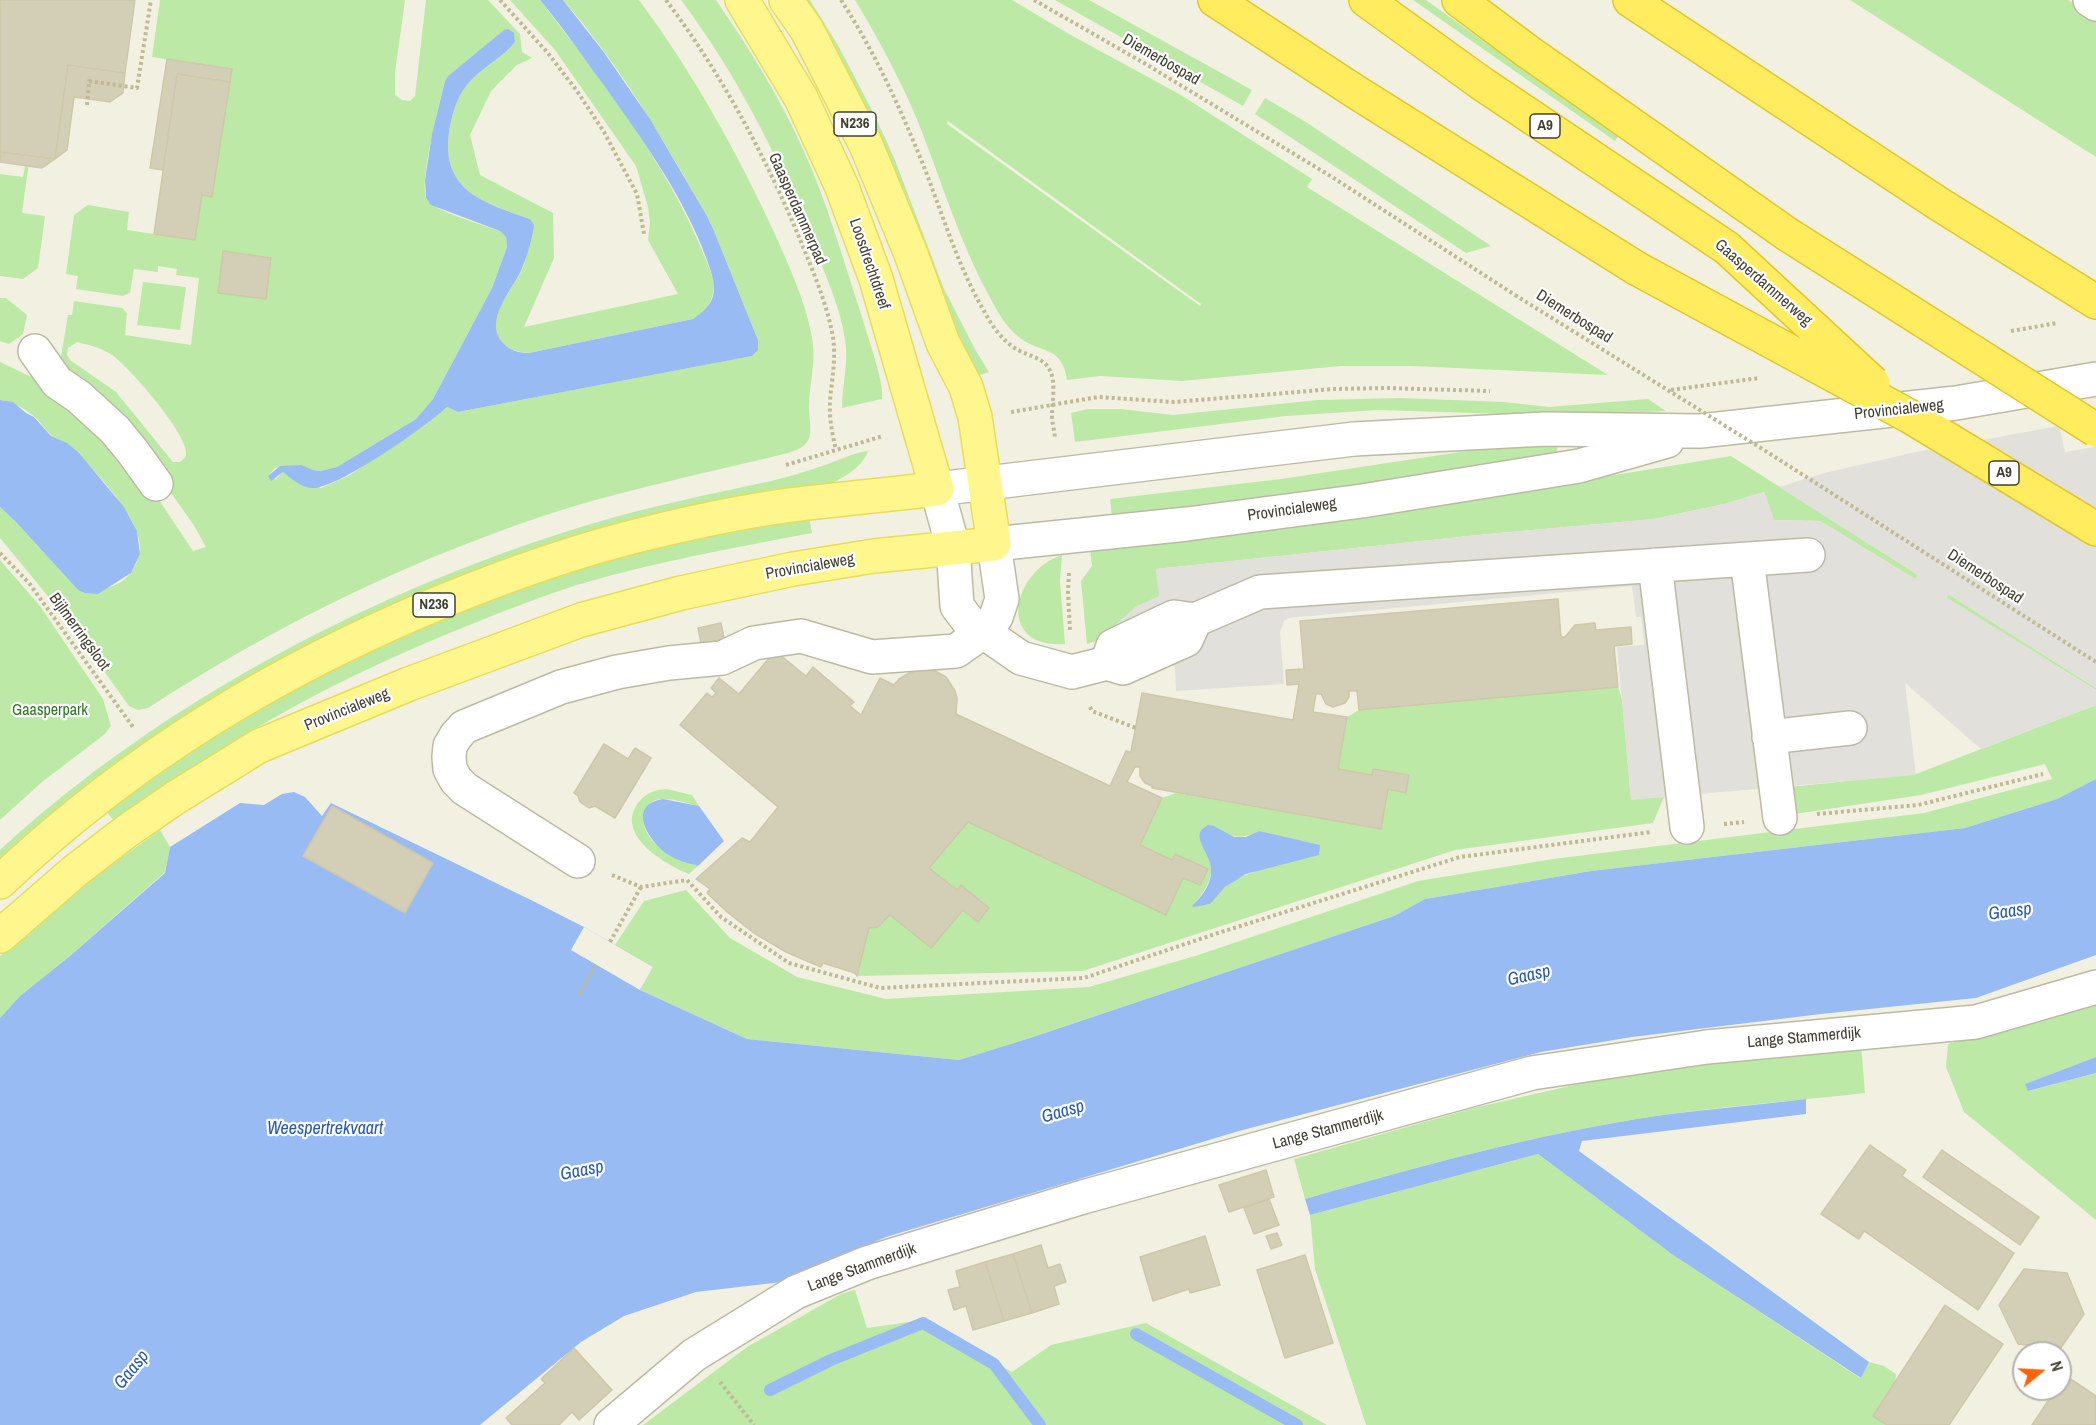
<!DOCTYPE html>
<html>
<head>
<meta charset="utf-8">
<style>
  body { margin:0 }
  #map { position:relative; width:2096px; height:1425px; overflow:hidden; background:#f2f0e1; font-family:"Archivo Narrow",sans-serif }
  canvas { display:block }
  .north { position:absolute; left:2012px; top:1341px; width:60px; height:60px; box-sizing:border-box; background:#fff; border:2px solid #b4b3ad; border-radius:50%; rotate:72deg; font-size:16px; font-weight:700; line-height:24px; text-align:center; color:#434032 }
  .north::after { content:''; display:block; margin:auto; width:21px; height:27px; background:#ff640b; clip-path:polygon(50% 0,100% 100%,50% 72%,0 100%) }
</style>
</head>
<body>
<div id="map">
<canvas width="2096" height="1425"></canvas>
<div class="north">N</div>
</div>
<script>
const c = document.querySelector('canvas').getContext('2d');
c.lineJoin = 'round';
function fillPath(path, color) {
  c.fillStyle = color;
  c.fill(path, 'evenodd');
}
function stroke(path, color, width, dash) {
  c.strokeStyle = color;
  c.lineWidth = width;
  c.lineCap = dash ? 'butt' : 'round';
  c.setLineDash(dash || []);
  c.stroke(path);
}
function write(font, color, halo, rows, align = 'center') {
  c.font = font + ' "Archivo Narrow",sans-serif';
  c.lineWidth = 4.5;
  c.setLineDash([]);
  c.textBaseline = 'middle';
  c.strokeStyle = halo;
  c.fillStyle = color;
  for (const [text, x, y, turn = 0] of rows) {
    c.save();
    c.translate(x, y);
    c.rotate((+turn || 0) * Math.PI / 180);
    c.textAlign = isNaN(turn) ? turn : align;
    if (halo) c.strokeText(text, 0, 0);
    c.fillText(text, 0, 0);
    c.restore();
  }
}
const green = new Path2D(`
  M160,0H405L395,73V95L402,100L410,101L415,96L426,0H488L520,34L522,52L532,58L517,65L491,91L470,135L480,175L553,213L554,258L524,327L678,294L648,240L650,222L648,207L636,166L555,50L510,0H540C607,88 677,175 714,281C715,299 708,310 693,319L529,353C519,352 511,351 503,343C480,318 518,287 525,262C529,249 528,233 530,219C484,203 441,191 449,132C452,115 456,99 467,85C480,68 502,59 515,42L502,32L448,76L445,81C440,100 418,185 427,200C434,211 486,226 500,231L506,237L507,247L492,288L433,399L416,419L337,467L320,471L313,470L302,465L275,468L268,476L276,479L283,472L321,488L350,475L421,427L447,407L458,412L751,356L756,352L758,340L714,231L707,216C664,141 620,65 563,0H639C693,73 736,150 774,232C789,266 808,306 813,344C815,363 810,383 809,403C808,428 820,444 788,453C715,471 641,486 568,508C419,555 279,623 148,708L138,710L129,706L66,618L0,538V507L16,522L78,590C103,589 123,590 136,564C138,558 141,553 140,546C139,515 87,460 63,442C59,439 54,438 51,435C45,430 41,423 36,418C27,410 12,401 0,400V362L42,382L145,479L193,551L206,547L193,524L156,472L58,374L68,315H72L74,301L122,308L127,313L125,335L191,345L199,278L176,275L177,269L158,266V272L134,269L130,293L123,296L76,289L78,276L66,274L74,215L88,205L129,212L127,230L195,240L202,195L212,196L232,69L152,57ZM77,342C89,345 102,348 112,355C128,366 190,436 186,455C185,459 183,459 180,462H173L116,392L70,360L67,355L68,348Z
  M681,0H716C748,47 778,94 801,145C827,200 843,260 862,317C867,335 885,384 882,399L842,408C842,385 849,363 845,340C841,310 828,282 817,253C782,164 739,77 681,0Z
  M798,0H810L839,47L875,116L895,160L944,289L976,351L989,372L977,376L936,297Z
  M855,0H1012L1069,34L1181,95L1312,179L1307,187L1608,375L1412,366H1341L1182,381L1100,376L1067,380C1062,345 1041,354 1020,338C1006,328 996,309 988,294C958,238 940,176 916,117C899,77 878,38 855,0ZM948,121L1201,304L1200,306L947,124Z
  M1055,0H1089L1252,90L1243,106Z
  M1413,0H1426L1500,53L1502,51L1619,135L1615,141Z
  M1850,0H2068L2096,16V157Z
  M1265,98L1306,122L1491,246L1466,253L1255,114Z
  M26,162H29L22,213L45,216L38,268L23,279L0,276V174L23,177Z
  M143,282L186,287L180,330L137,325Z
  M0,298H6L27,315L23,334L9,344L0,341Z
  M1400,398L1504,402L1549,407L1648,399L1666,411L1567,416L1378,410L1286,416L1075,442L1071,413L1088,409H1121L1173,415L1318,400Z
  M1556,442L1558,456L1376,483L1112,517L1110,499L1281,479L1507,445Z
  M868,451C863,467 843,478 828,485L440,590L0,867V850C163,700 380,587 591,524C650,506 711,494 771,481C788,477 805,472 822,466C838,461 852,453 868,451Z
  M1731,456L1918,575L1915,579L1820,521L1774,520L1764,492L1724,504L1654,519L1488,534L1156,569L1160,596L1136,607L1101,639L1087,644L1081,581L1092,566L1090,548L1486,496Z
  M809,518L812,533C733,548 654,562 577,585C540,597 503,611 467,626C341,676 223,740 115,822L106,811C136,790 164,767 195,748C280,693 370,648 464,610C515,590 566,571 619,557C681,541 745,530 809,518Z
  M1062,555L1060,581L1065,644C996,649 1011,572 1062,555Z
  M0,560L40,606L103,699L111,726L105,734L42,782L0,820Z
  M1948,594L2096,688V690L1946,598Z
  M1618,687L1622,699L1631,799L1664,797L1653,823L1455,850L1083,971L857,976L869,928L878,927L890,915L931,948L963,910L978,922L989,909L961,886L957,890L929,868L968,822L1166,914L1183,878L1200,885L1208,869L1175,854L1172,860L1140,845L1162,798L1176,793L1381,829L1388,789L1406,792L1409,776L1374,769L1372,775L1338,769L1347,717L1359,710ZM1218,828C1230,839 1245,839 1259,831L1254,872C1237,877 1219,888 1210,904L1192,906C1210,887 1220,866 1201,843Z
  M2096,705V779L2057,799L1965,828L1591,871L1425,899L1394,916L1030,1038L959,1060L747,1039L640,990L615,945L644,901L686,890L730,938L797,977L886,999L1089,987L1195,956L1418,881L1553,859L1924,813L2052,779L2045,764L1921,795L1788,815L1789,787L1916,774Z
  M666,789L692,795L699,806C688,804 673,798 662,799C654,799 647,804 645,812C635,838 676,861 698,866L689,874C666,865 614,835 638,803C646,793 654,790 666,789Z
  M160,830L170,847L165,872L70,956L20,996L0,1018V956L75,891Z
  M2096,1002V1057L2025,1084L2029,1091L2096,1073V1220L1964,1112L1946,1067L1948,1044Z
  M1861,1044L1865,1093C1795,1101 1725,1106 1656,1116C1537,1134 1420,1166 1305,1199L1294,1159L1474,1108L1669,1063Z
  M1538,1154L1673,1255L1860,1378L1869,1362L1884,1366L1896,1374L1892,1413L1910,1425H1366L1315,1269L1310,1215Z
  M855,1290L867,1328L923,1320L1012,1372L1051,1345L1146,1323L1327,1425H643L747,1347L841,1294Z`);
const parking = new Path2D(`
  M2096,419V688L1948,594L1946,597L2096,690V705L1981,749L1905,683L1916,775L1631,800L1617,647L1644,645L1641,617H1636L1632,586L1288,618L1284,621L1280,632L1284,684L1176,691L1175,667L1171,663L1139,678L1113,627L1136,607L1159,596L1156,569L1488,534L1654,519L1724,504L1764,492L1774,520L1820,521L1915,579L1918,575L1779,487L1825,473L1911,453L2059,426L2065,452L2094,447L2089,420Z`);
const water = new Path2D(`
  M540,0H563L603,51L650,119L707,216L714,231L758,340V350L752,356L458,412L447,407C428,425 335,491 311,488C300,487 291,478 283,472L271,481L268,476L280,466L302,465L313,470L320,471L337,467L416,419L433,399L492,288L507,247L506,237L500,231L431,205L426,198L425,180L432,134L445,81L448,76L504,30L508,29L514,33L515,42C502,59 480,68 467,85C456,99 452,115 449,132C441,191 484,203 530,219L534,225C532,240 527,257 521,271C511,292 483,321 503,343C511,351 519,353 529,353L693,319C703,312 713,304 714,291C715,280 710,270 707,260C684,196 642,139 603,84C582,56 562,26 540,0Z
  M0,400L13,402L26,413L34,417L51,436L67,443L79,453L124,507L137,531L140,554L131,573L98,594L85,593L78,590L16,522L0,507Z
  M2096,779V955L1976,998L1821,1014L1632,1037L1541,1052L1239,1131L886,1237L782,1282L696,1292L624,1316L581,1342L480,1425H0V1018L20,996L70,956L165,873L170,847L240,803L264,805L282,794L294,792L305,797L322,816L331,803L531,900L584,927L653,967L640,990L747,1039L959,1060L1030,1038L1394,916L1425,899L1591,871L1965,828L2057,799Z
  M663,799L699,806L724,841L698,866C687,863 676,860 667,854C648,840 626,805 663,799Z
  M1208,825L1214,826L1234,837H1246L1259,831L1320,845L1319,855L1246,874L1225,887L1210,904L1194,907L1192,906C1201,897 1209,888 1211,874C1214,853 1186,836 1208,825Z
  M2096,1057V1073L2028,1091L2025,1084Z
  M1806,1099V1114L1582,1141L1579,1151L1869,1362L1861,1378L1673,1255L1538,1154L1310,1215L1305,1199C1420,1166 1537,1134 1656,1116C1706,1109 1757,1105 1806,1099Z`);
const pier = new Path2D(`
  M584,927L653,967L640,990L571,950Z`);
const stream = new Path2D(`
  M1136,1334L1297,1425
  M770,1390L831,1360L923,1323L994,1364L1040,1425`);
const building = new Path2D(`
  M0,0H135L125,73L68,65L55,159L0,152Z
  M167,59L232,69L230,82L177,74L163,170L150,168Z
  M68,65L125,73L123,93L110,102L74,97L67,150L55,159Z
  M177,74L230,82L212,197L202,195L195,240L154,234Z
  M0,152L55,159L42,168L0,162Z
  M223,251L271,258L266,299L218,293Z
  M1558,599L1561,637H1565L1575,625L1595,623L1596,630L1631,627L1632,644L1614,646L1618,687L1359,710L1357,691H1349V697L1345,703L1333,707L1326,704L1321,694H1316L1313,712L1347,717L1338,769L1372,775L1373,769L1409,775L1406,793L1388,789L1381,829L1152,788V786L1145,783L1140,776V767H1135L1127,782L1162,798L1140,845L1172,860L1175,854L1208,869L1200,885L1183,878L1166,915L968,822L929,868L957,890L961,885L989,908L978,922L963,910L931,948L890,915L878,927L869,928L857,976L855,973L823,963L821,967L786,952L754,933L727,912L707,893L710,889L696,879L742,838L750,842L778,807L680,725L707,693L712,697L716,693L711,688L719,678L739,694L775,651L806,676L813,667L854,702L850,706L861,715L880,678L894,685L899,679L913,671L928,669L935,671L946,677L955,691L957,698L956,714L1110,786L1126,751L1131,752L1142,693L1293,720L1299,684L1287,685L1286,670L1304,669L1300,621Z
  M721,623L725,643L702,648L698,628Z
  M604,744L628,759L635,748L651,758L615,818L595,806L589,808L580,802L578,796L574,793Z
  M332,806L433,863L405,913L303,856Z
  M1870,1145L1906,1170L1902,1176L2014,1253L1978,1310L1864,1231L1859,1239L1821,1214Z
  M1942,1150L2039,1217L2020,1245L1923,1177Z
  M1266,1170L1274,1197L1229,1212L1219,1185Z
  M1269,1199L1279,1225L1254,1234L1244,1208Z
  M1277,1233L1282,1245L1271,1249L1266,1236Z
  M1205,1236L1220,1285L1190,1293L1189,1289L1153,1301L1140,1257Z
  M1041,1245L1048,1268L1060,1264L1066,1282L1054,1286L1059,1304L1032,1313L1013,1254Z
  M1013,1254L1032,1313L1004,1321L985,1262Z
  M1305,1255L1333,1343L1285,1358L1257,1270Z
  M985,1262L1004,1321L973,1330L966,1306L954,1310L948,1290L960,1287L956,1271Z
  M2024,1269L2067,1273L2084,1314L2060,1349L2018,1344L1999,1305Z
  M1945,1305L2003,1344L1949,1425H1887L1873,1416Z
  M574,1348L612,1390L579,1420L572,1412L559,1425H512L506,1418L545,1383L541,1379Z
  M2065,1375L2096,1396V1425H2032L2056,1389H2060V1383Z`);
const path = new Path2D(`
  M500,0L547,52L577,91L604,132L637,194L644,234
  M666,0C721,73 766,157 801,242C813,271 826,302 832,332C837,356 832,377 830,400C829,417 832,433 836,450
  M841,0C876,54 902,112 926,172C944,219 959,268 984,311C992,326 1002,340 1016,349C1026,355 1041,357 1048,367C1057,379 1052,402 1052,416C1052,424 1055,431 1055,439
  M1034,0L1144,63L1332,177L1515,295
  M87,105L89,81L137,88L151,0
  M2011,331L2057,323
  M1671,390L1759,378
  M1011,412L1098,397L1174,402L1334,389L1386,388L1490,391
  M786,465L883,436
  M0,553L29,583L133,727
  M1069,573L1068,592L1070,631
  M1090,707L1092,711L1136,728
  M1817,814L1918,805L2043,774
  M1724,824L1744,822
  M612,875L641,887L687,880L721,917L789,963L880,988L1084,978L1218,933L1460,857L1651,832
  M610,942L641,887
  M579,995L596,965
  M720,1382L754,1425`);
const minor = new Path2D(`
  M2090,0L2096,4
  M35,351L57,382L79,397L115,430L133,452L156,484
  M1747,559L1780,818
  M1655,565L1687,827
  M1195,620L1186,640L1123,668L1107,663L1072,672L1021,658L969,622L957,606L953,547L937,489L1354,439L1545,429L1700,431L1956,403L2096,379
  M1107,663L1113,646L1174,617L1195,620L1260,592L1808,555
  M1769,737L1850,728
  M578,861L465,789L456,780L450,769L449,757L450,746L456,736L464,727L561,687L617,672L669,663L722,658L754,643L801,636L872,657L956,651L983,632L996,617L1002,599L994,544L1187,524L1362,501L1579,466L1667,441
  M611,1425L694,1355L796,1292L867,1263L1083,1197L1532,1073L1707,1047L1976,1022L2096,987`);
const major = new Path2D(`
  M0,882C130,759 276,670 441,602C507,575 574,551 644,534C697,521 753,509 807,503C850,498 894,494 937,489L876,279L842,187L801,98L742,0
  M0,936L75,871L127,831L175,798L259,746L409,684L581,620L681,593L793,569L874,556L994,544L975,417L966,387L943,343L911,254L866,145L807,30L786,0`);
const highway = new Path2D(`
  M1215,0L1356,92L1636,268
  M1366,0L1481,83L1727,248
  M1459,0L1527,51L1787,234
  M1630,0L1939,204L2096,302
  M1911,417L2096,529`);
const pathBridge = new Path2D(`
  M1515,295L1764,450L2096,662`);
const highwayBridge = new Path2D(`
  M1787,234L2096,430
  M1727,248L1873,383
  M1636,268L1911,417`);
const shields = [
  [855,124,42],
  [1545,126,30],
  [2004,473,30],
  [434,605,42]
];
const shieldNames = [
  ["N236",855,124],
  ["A9",1545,126],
  ["A9",2004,473],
  ["N236",434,605]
];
const streetNames = [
  ["Diemerbospad",1161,60,30],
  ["Gaasperdammerpad",797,209,66],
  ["Loosdrechtdreef",869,264,71],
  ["Gaasperdammerweg",1763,283,41],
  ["Diemerbospad",1574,317,32],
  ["Provincialeweg",1899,410,-6],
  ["Provincialeweg",1292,510,-8],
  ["Provincialeweg",810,567,-10],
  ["Diemerbospad",1985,577,33],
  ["Bijlmerringsloot",79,632,54],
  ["Provincialeweg",347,710,-22],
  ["Lange Stammerdijk",1804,1038,-5],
  ["Lange Stammerdijk",1328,1130,-15],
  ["Lange Stammerdijk",862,1268,-20]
];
const parkNames = [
  ["Gaasperpark",50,711]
];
const waterNames = [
  ["Gaasp",2010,912,-8],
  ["Gaasp",1529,976,-13],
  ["Gaasp",1063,1112,-16],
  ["Weespertrekvaart",325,1129],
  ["Gaasp",582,1171,-11],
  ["Gaasp",132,1370,-51]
];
fillPath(green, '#bde9a7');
fillPath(parking, '#e1e0da');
fillPath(water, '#99bbf3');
fillPath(pier, '#f2f0e1');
stroke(stream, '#99bbf3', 12);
fillPath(building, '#d3ceb6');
stroke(building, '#cec8a9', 1.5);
stroke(minor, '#bdbaa4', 36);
stroke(major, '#e8dc59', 36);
stroke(highway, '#e3c729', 36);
stroke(path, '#bfb994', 4, [3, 3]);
stroke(minor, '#fff', 33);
stroke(major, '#fff78d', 33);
stroke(highway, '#ffec5f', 33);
stroke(highwayBridge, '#e3c729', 36, []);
stroke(pathBridge, '#bfb994', 4, [3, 3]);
stroke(highwayBridge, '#ffec5f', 33);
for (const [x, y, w] of shields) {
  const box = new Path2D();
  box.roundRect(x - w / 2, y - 12, w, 24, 4.5);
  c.fillStyle = '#fff';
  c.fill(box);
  stroke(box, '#434032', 1.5);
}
write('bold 15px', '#434032', null, shieldNames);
write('16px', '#434032', '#fff', streetNames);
write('16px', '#317624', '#fff', parkNames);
write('italic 18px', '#285ab2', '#fff', waterNames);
</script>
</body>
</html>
